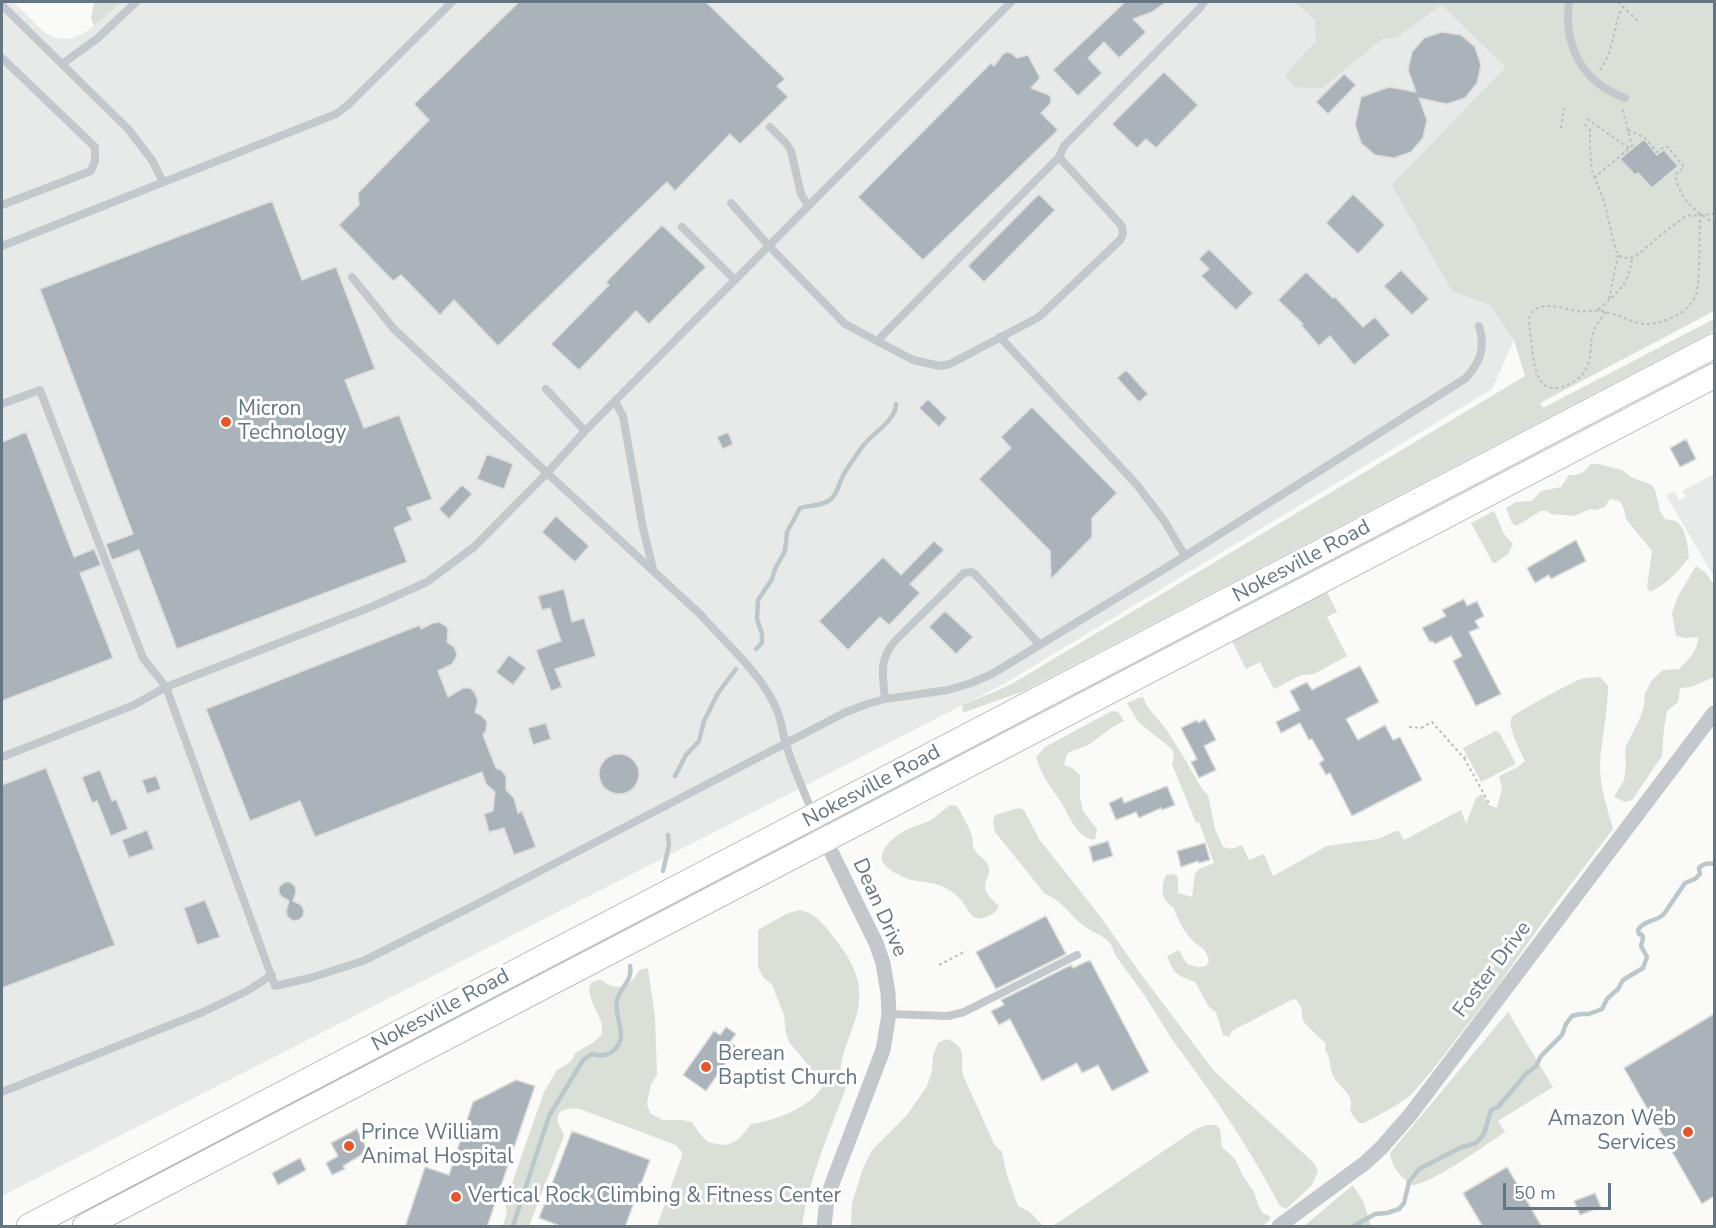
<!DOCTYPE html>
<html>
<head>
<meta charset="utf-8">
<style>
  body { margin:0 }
  #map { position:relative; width:1716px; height:1228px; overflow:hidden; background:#fafaf8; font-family:"Nunito Sans",sans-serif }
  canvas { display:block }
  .frame { position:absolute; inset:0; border:3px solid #657683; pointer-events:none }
  .scale { position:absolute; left:1503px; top:1183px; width:108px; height:27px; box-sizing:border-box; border:3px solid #657683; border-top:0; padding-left:8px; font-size:18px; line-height:21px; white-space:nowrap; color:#657683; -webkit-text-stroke:4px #fff; paint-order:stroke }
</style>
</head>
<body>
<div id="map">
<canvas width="1716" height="1228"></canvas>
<div class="frame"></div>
<div class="scale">50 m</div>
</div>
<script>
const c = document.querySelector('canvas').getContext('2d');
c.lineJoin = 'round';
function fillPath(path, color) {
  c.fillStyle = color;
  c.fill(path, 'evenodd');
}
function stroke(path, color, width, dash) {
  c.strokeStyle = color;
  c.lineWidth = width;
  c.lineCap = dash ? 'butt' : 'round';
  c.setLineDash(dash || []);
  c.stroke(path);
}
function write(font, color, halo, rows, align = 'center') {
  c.font = font + ' "Nunito Sans",sans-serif';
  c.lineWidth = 6;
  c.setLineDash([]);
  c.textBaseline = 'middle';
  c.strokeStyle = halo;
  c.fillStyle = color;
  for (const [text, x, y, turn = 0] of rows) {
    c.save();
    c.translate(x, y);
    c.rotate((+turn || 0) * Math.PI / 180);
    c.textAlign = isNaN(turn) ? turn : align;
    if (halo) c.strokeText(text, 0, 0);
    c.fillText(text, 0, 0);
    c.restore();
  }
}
const built = new Path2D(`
  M2,2H13L43,31L49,35L56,38L71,39L84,33L94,26L121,2H1479L1530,54L1411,191L1514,340L1492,389L1004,684L2,1196Z
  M1714,474V577L1666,495L1674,491L1679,500L1686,497L1682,491Z`);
const green = new Path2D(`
  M94,2H121L94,26L91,19Z
  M1295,2H1714V311L1540,403L1543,408L1714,319V331L1024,691L965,712L962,711L963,705C982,696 1002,690 1020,679L1525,376L1514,340L1490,305L1452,291L1392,185L1506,67L1441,5L1396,38L1382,39L1322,88L1294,87L1285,75L1316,41L1315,20Z
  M1590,464H1598L1622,470L1631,477L1652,485L1655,490L1660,511L1665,519C1668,520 1672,520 1675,521C1686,526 1688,547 1689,557C1678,572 1667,584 1650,592L1647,587L1652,551L1626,519L1624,509L1620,501L1610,499L1605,507L1596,510L1590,509L1574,516L1551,514L1547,511H1541L1516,526L1512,523L1506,508L1516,502L1532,501L1541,491L1561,487L1569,475C1579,475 1585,473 1590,464Z
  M1494,511L1504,534L1513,544L1508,554L1495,563H1493L1471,523Z
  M1696,566L1706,573L1714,585V677L1691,687L1680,688L1678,702L1667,711L1664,728L1662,756L1632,800L1625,802L1614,797L1624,780L1626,764L1625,748L1640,718L1644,706L1645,694L1651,681L1663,670L1679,669C1688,660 1698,651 1698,637L1686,638L1676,636L1672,613L1678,596Z
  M1327,592L1337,612L1327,617L1347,656L1314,674L1301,675L1274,689L1260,662L1246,669L1232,641Z
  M1600,677L1608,686C1608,713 1601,739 1600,765C1600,787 1607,808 1613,829L1555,905L1496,988L1430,1073L1410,1096L1390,1109L1364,1123H1359L1353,1116L1350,1110C1356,1092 1336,1087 1332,1073C1329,1064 1331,1057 1325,1050L1326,1044C1321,1038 1307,1027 1304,1022C1300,1014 1305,1008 1295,999L1291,1000L1232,1031L1229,1037L1223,1035L1216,1012L1209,1007L1195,982C1176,974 1175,976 1167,956L1179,950L1187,964L1198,967L1206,966L1209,961C1206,947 1200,948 1191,939C1184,931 1177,919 1174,908C1161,899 1160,890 1166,875L1173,874L1178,877V893L1192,897L1195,873L1199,869L1214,863L1199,822L1196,823L1172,764L1174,757L1172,749L1139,723L1127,703L1139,698L1143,697L1147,706L1166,729L1186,761L1202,789L1208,795L1215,829L1223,847L1232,849L1242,845L1249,860L1264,854L1273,876L1327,846L1378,839L1396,831H1399L1404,840L1461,810L1466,824L1476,798L1482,794L1489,805L1497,808L1502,789L1499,776L1518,767L1525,761C1521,751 1506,727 1512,717C1515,713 1574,681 1581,679C1587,677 1594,678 1600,677Z
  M1112,711L1118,712L1124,721C1111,727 1101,736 1090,744C1083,748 1074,749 1067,754L1064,765L1072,768L1080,775V797L1083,811L1097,829L1095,840C1075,838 1069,813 1059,799C1049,785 1040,773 1036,757L1045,747Z
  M1495,731L1499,732L1516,764L1481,782L1463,748Z
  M951,805L957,806C963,816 968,825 972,836C973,841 972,846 975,850C979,858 988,859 989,869C990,874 988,874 987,878C981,892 991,898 999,906C997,913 985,920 977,918C970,917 966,906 962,901C956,894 948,888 939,885C930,882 921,882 912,880C905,879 883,868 882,860C880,844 903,830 916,826C920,824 925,823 929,821C937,817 943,809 951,805Z
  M1019,808L1024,810L1039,839L1100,916L1140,973L1214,1071L1314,1163L1318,1171L1312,1185L1286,1209L1280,1206C1252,1153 1218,1101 1182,1053C1167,1034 1156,1012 1142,992C1134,981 1126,970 1118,959C1114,954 1113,947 1110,943C1103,935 1094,933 1087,928C1071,918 1063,900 1045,894L995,832L993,821L995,815Z
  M800,910C816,913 825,926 835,939C858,968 867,992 852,1029C847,1044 840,1058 841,1074L848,1082C831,1129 809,1177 802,1226H657L682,1156V1152L676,1145L580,1109C571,1108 555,1108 558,1122C559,1127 563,1130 564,1136L529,1226H503L507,1212L505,1203L544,1092L557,1070L566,1065L571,1061L575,1053L594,1042L602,1034C602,1031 602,1026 602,1024C599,1012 575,980 602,980C615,993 632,986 639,970L648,968L655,1017L657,1075L651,1084L648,1098L647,1104L650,1113L662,1120H682L692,1122C696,1127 699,1134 704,1138C707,1142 711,1143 717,1144C734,1148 742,1136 751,1124C775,1121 811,1107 823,1086L809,1066L789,1042L786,1033L784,1015L772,985L763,977L758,967V930L788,913Z
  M1508,1012L1553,1087L1498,1121L1505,1132C1487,1144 1429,1186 1411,1185C1401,1177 1391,1167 1390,1153Z
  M947,1039C969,1048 960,1058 963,1075L994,1144L1002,1152L1007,1175L1018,1206L1030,1212L1043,1226H851L852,1203L863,1168L872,1150L907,1115L927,1086L932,1071L933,1056L938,1043Z
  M1206,1125H1216L1220,1129L1222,1147L1235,1159L1243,1176L1254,1192L1258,1205L1263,1213L1271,1217L1269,1221L1262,1226H1048L1054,1225L1068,1216L1196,1129Z
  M1353,1185L1364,1203L1371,1226H1304Z`);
const stream = new Path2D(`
  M756,649L762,643V634L757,619L758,600L772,579L775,569L785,551L787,532L800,508C810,505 823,506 831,499C838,493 839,482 844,474C849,465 856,456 862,447C872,433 896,421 896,404
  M675,776L686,755L699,741L704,721L718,693L736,669
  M663,871L669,845L668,835
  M513,1226L549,1116L583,1060L592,1054C599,1056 608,1056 614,1050C630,1037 613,1016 617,1000C620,987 633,981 630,966
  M1354,1226L1375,1214L1387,1213L1399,1209L1404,1203L1409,1182L1419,1169L1462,1147L1476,1143L1484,1134L1491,1110L1498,1107L1526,1074L1536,1066L1541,1056L1562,1035L1566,1024L1572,1016L1580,1014H1589L1602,1009L1607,999L1618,989L1623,980L1643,968L1647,957L1641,946L1643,938L1642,935L1639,934L1638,930C1644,920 1656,922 1664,914L1685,883L1695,879L1700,874L1699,868C1703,864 1709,863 1714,864`);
const building = new Path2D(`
  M519,2H706L785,79L777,86L788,97L740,144L730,134L675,191L667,182L498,346L454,300L440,315L401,275L393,281L339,225L359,205L358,193L429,120L414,104Z
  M1125,2H1166L1152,12L1133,19L1146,32L1119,58L1104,42L1088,58L1102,73L1078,96L1053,70Z
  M1442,32L1461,35L1475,47L1481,65L1477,83L1465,98L1447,104L1419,98L1427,120L1423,138L1411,152L1394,158L1375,155L1361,143L1355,125L1361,97L1389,87L1416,92L1408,70L1412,52L1424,38Z
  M1007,52L1011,53L1017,58L1028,55L1040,78L1031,88L1049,95L1051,98L1050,104L1041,113L1058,130L923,260L858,197L991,63L994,66L1003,54Z
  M1164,72L1198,105L1156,148L1146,139L1137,148L1112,124Z
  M1344,74L1356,85L1328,114L1316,102Z
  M1644,139L1657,155L1664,150L1678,166L1652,188L1638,173L1635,175L1620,159Z
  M1039,194L1055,210L984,282L968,266Z
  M1353,194L1385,225L1358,254L1326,223Z
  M272,201L302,280L336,267L375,369L345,380L364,428L399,415L432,499L407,508L412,520L394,528L407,562L177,649L139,550L112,560L106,544L133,534L40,289Z
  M662,225L706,267L649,324L636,311L579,370L551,344L609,285L606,282Z
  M1209,249L1253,293L1236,310L1201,276L1209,269L1199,259Z
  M1401,270L1429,299L1412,315L1384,286Z
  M1306,272L1333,298L1335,297L1363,327L1375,317L1390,335L1354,365L1330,336L1319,346L1301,325L1303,324L1278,300Z
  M1126,370L1148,394L1139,402L1117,378Z
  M928,399L947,418L939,427L919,408Z
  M1032,407L1117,493L1092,518V537L1051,579L1050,551L979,479L1011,448L1001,437Z
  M26,432L74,557L94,549L101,565L80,573L113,658L2,701V442Z
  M728,432L733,444L723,449L717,437Z
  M1686,439L1696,459L1680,467L1670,448Z
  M487,454L513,464L504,489L477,479Z
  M462,485L472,494L449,519L439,509Z
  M556,516L589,546L575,562L542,532Z
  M1576,540L1586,561L1551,579L1549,575L1535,583L1527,568Z
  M934,541L944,550L910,584L920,593L889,625L880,617L848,650L819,621L883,557L901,575Z
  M564,589L572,622L584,618L596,656L555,669L562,687L551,691L536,650L561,641L550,608L542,610L538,596Z
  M1464,599L1467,606L1477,601L1484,616L1475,621L1479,628L1469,632L1501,694L1476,706L1453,661L1462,656L1451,636L1435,644L1432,641L1430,642L1422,628L1446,616L1442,610Z
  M945,611L973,637L956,654L929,627Z
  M439,622L446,626L448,629L447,642L454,647L457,654L456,658L452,664L438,671L448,697L463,688H470L475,693L478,701L475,712L482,716L487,722L486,731L483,735L496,768L501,770L506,776V790L514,798L518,813L522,811L536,847L514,855L504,828L489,832L484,814L493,811L495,792L486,784L482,772L315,837L300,801L250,821L206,709L420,625L421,629L433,623Z
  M509,655L526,668L513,685L496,672Z
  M1360,666L1379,702L1346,719L1358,740L1385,725L1393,740L1400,737L1422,780L1352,816L1330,773L1326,775L1319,763L1324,760L1312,739L1309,740L1300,723L1281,733L1276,722L1300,710L1290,691L1307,682L1312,690Z
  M1205,719L1216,740L1204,746L1216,770L1199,778L1191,762L1197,759L1181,728L1197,720L1198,723Z
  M546,723L551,739L533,745L528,728Z
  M599 774a20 20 0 1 1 40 0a20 20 0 1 1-40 0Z
  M46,768L115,945L2,988V785Z
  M100,770L112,801L116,799L128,829L111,836L97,801L92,803L82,777Z
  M156,776L161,789L147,794L142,780Z
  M1167,786L1175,805L1162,810L1161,808L1139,818L1136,812L1116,820L1109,803L1122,797L1124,803Z
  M147,830L154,849L129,858L122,840Z
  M1108,841L1113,856L1093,862L1089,847Z
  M1205,843L1210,860L1199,863L1198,861L1181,867L1177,851Z
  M285,882H290L295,886L296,892L293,901L301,905L304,910L303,916L299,920L293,921L288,917L286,912L289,901L282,897L279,893V887Z
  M205,900L220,937L197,945L184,908Z
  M1046,916L1066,954L996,989L976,952Z
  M1090,960L1149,1072L1112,1091L1098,1065L1082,1073L1077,1063L1042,1081L1010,1019L999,1025L991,1011L1004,1005L1001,1000L1071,965L1073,968Z
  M1714,1014V1196L1702,1204L1624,1068Z
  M726,1027L736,1034L730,1042L737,1047L706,1091L683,1075L714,1031L720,1035Z
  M516,1080L535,1086L487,1227H405L425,1167L449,1175L473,1102Z
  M357,1129L368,1151L343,1166L345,1169L332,1175L326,1163L338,1156L331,1143Z
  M572,1131L650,1160L625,1227H563L539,1218Z
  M300,1158L306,1170L278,1185L272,1173Z
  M1507,1167L1542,1227H1483L1463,1193Z
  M1595,1193L1601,1207L1580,1215L1574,1201Z`);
const path = new Path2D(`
  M1618,2L1640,23
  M1600,70L1609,54L1619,14L1624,6
  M1587,119L1629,148
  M1585,124L1590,130V149L1592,171L1604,201L1616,251L1620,256L1624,258L1635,257L1662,234L1686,216L1714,214
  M1561,128L1564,108
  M1628,130L1644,137L1657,152L1664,147H1668L1684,167L1675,175C1680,199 1694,211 1714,223
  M1594,178L1632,146L1622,107
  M1609,299L1618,255
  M1598,310C1617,293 1629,285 1632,258
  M1606,312C1600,320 1594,327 1592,337C1590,347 1592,359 1586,369C1582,377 1573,383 1565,386C1536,396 1535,367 1532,348C1531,338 1529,329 1529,319C1536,297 1562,309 1578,311C1585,312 1593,310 1601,311C1633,316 1636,333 1671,318C1681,314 1690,307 1695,297C1701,283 1699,232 1700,214
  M1409,727L1421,728L1432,722L1464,758L1467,756
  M1464,758L1489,803
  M939,965L966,951`);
const service = new Path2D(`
  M1011,2L585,431L547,473L474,547L427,582L371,607L166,687L275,986L310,978L363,961L469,908L844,713L867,704L885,699L948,690L971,683L992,674L1174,563L1466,378C1480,362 1486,348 1479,326
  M1569,2C1563,46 1583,83 1625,98
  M2,5L128,129L152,160L163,182
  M2,58L95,147V161L91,171L2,205
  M62,64L98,38L136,2
  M770,127L786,143L791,151L801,194L808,206
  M731,203L769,246L845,324L913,360L940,366L950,364L1039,317L1120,240L1123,234L1122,226L1059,157L1064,146L1199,9L1204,2
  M682,227L735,280
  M2,246L336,114L348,105L452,2
  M352,277L394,329L547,473L701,615C726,644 761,673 776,708C782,720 782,732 786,744C793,768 804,791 813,814
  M1000,337L1137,485L1165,522L1185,556
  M877,341L1059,157
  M546,389L585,431
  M615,402L623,416L643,528L653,569
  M2,404L40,390L143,658L166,687L134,705L2,757
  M885,699C883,675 878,661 895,641L964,573L972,572L975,574L1040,645
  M889,1014L948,1016L964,1012L1077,955
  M2,1092L203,1012L247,991L272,975`);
const minor = new Path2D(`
  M814,817L876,943L883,963L888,993L889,1014L883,1050L832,1184L827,1200L824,1226
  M1279,1226L1365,1163L1382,1147L1410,1115L1714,713`);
const trunk = new Path2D(`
  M29,1226L1714,346
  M85,1226L1714,376`);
const markers = [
  [226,422,6,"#e4572e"],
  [706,1067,6,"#e4572e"],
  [1688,1132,6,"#e4572e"],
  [349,1146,6,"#e4572e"],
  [456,1197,6,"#e4572e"]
];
const poiNames = [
  ["Micron",238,410],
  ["Technology",238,434],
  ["Berean",718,1055],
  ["Baptist Church",718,1079],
  ["Amazon Web",1676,1120,"right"],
  ["Services",1676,1144,"right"],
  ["Prince William",361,1134],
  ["Animal Hospital",361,1158],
  ["Vertical Rock Climbing & Fitness Center",468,1197]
];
const streetNames = [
  ["Nokesville Road",1302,562,-28],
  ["Nokesville Road",872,787,-28],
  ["Dean Drive",879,908,66],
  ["Foster Drive",1493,970,-53],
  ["Nokesville Road",441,1011,-28]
];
fillPath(built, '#e8e9e9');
fillPath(green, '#dadfd7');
stroke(stream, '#bbc7cb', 4.5);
fillPath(building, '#aab3b9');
stroke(building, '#dcdcda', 1.5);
stroke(trunk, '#b4b9bd', 26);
stroke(path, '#bbbfc2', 2, [3, 3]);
stroke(service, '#c3c8cc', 8);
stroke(minor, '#c3c8cc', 15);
stroke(trunk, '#fff', 24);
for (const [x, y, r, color] of markers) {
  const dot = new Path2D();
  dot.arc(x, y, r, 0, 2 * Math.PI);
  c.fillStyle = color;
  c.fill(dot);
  stroke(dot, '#fff', 2);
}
write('21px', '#657683', '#fff', poiNames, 'left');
write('21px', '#657683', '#fff', streetNames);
</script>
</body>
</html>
